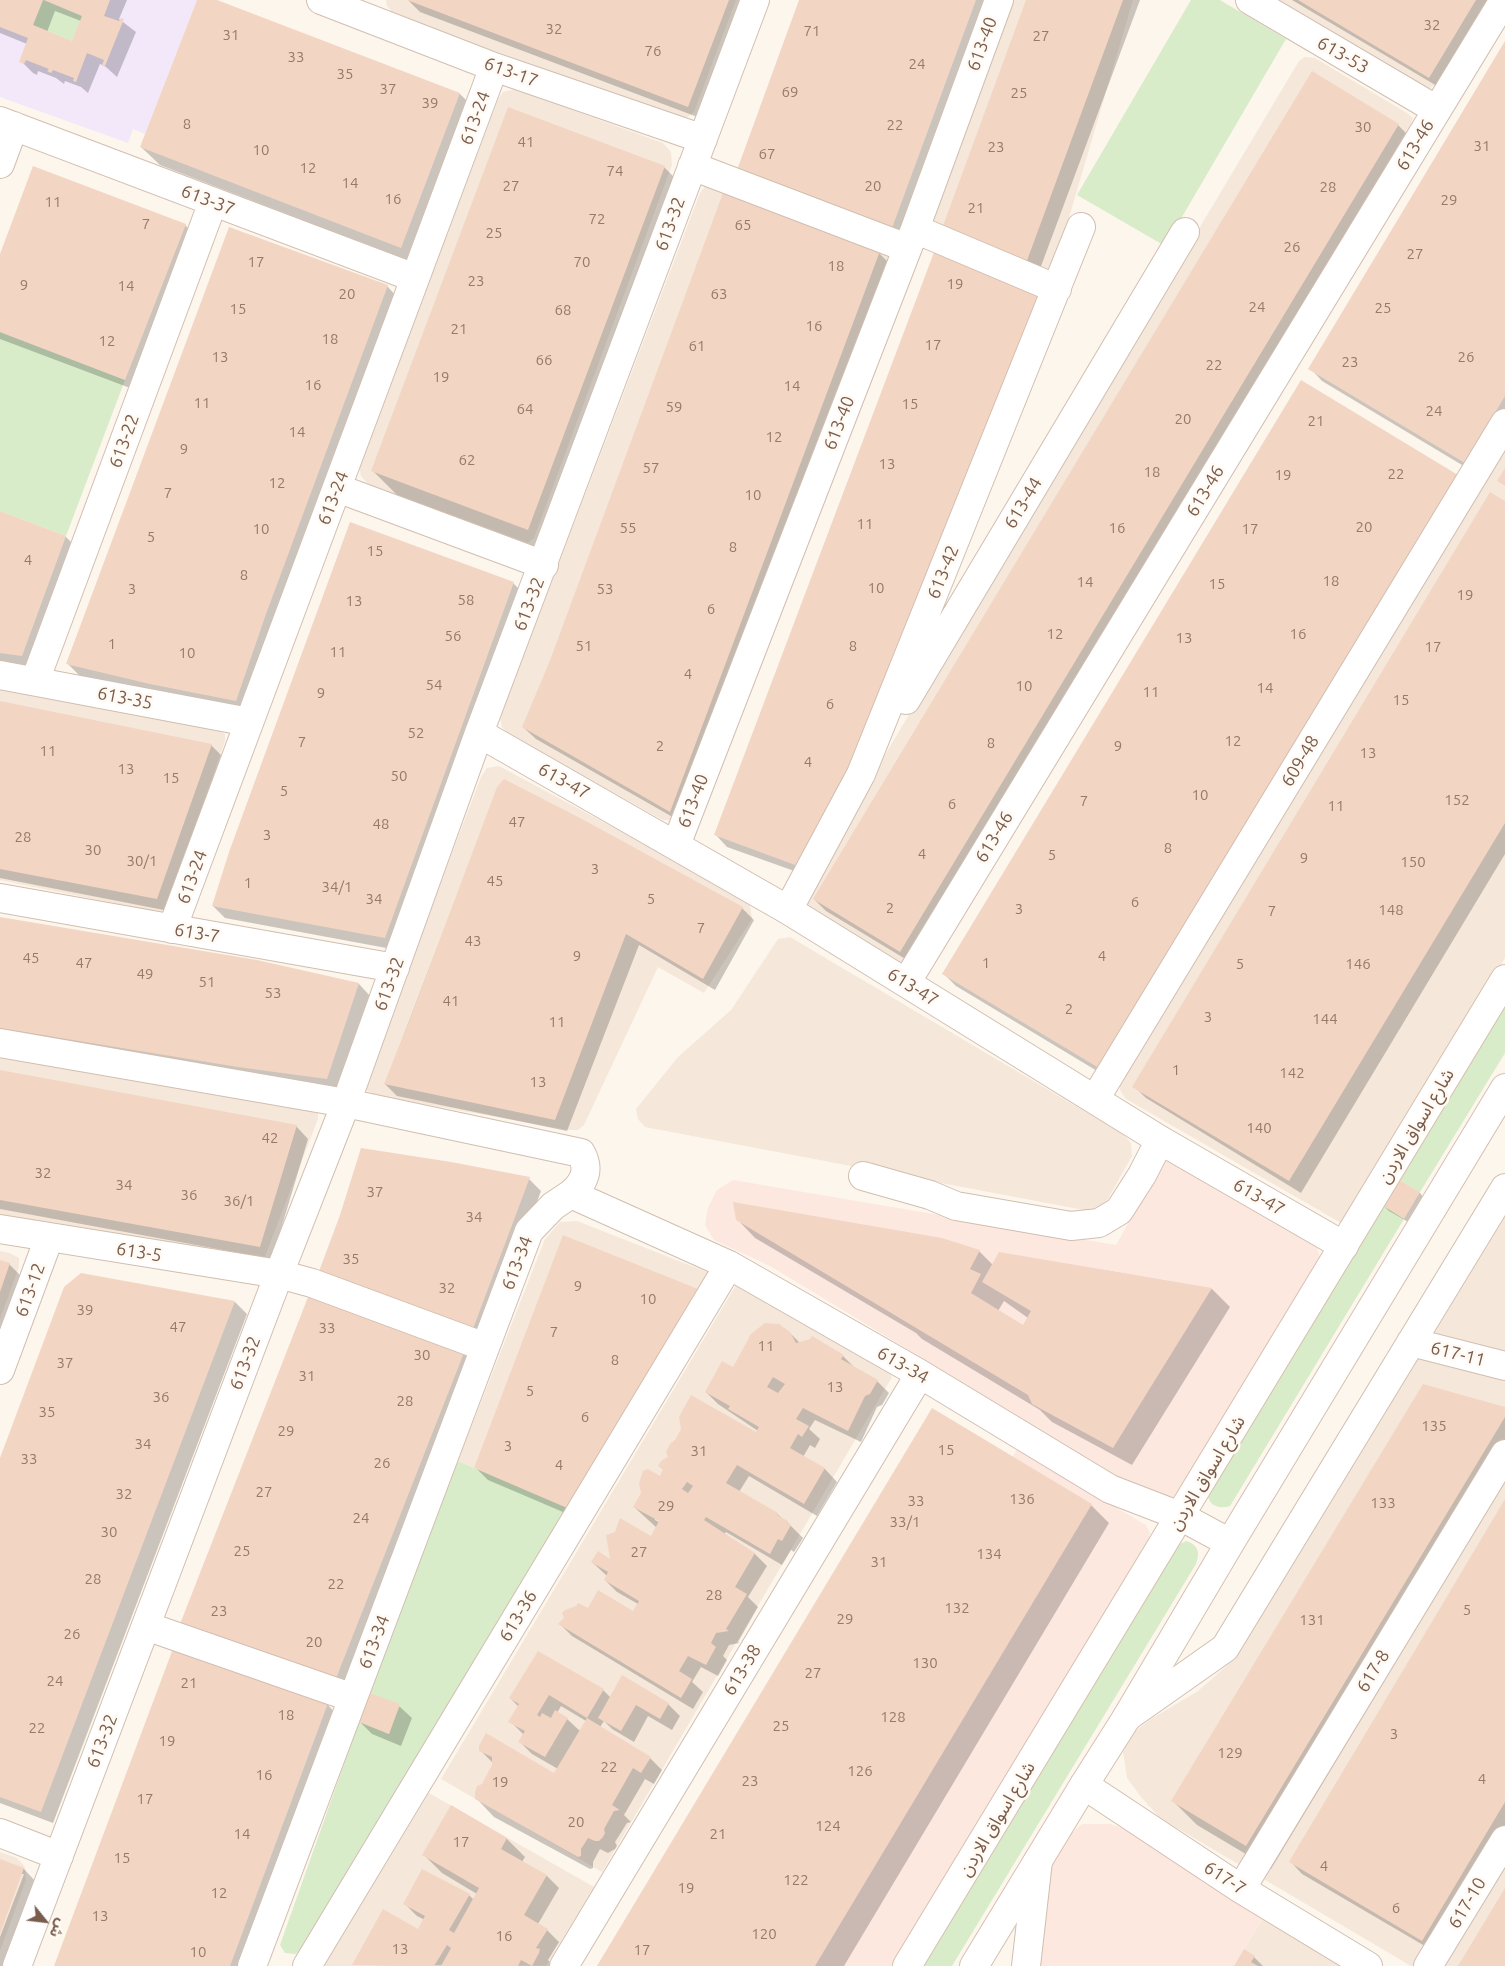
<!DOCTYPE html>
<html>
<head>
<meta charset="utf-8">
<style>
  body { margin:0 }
  #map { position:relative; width:1505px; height:1966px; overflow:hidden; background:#fdf6ec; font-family:Ubuntu,"Noto Sans Arabic",sans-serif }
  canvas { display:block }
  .north { position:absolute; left:20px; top:1896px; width:50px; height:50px; -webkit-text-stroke:4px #fffaf3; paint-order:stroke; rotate:119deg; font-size:14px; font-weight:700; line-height:20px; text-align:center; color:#7a5c4d }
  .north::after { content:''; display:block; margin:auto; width:18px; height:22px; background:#7a5c4d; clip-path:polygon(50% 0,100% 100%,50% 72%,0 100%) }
</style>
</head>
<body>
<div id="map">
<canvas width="1505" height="1966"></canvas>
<div class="north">ش</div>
</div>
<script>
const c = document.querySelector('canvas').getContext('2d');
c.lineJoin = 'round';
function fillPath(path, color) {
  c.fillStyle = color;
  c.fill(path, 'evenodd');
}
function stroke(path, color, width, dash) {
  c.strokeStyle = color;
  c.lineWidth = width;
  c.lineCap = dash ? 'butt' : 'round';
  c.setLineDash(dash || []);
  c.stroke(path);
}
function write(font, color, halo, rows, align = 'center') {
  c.font = font + ' Ubuntu,"Noto Sans Arabic",sans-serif';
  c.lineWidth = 5;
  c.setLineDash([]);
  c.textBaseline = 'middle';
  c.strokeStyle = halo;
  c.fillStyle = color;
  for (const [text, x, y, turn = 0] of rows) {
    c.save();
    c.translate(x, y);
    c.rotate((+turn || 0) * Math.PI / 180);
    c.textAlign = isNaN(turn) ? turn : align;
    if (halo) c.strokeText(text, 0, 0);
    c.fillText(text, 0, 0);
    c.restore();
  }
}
const residential = new Path2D(`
  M386,0H736L694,112L688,117H679L394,15L387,6Z
  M1012,0H1133L1056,262L1050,270L1038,272L931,224Z
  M1273,0H1490L1440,82L1430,88L1417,86Z
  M1305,57L1315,58L1407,113L1413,118L1410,126L908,957L902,963L894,960L806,907L802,894L1299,61Z
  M515,89L663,143L671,152L672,165L534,538L528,543L368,484L361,476L359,466L498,100L503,92Z
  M706,185L887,252L889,265L672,820H663L509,735L502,727L500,718L700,193Z
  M1505,444V958L1347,1219L1341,1223L1126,1099L1120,1090V1080Z
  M0,689L219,731L225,734V741L168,906L162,911L148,910L0,880Z
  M499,766L743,897L750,906L752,919L704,993L658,967L584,1125L578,1130H568L374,1095L366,1090L364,1083L481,777L487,768Z
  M790,937L1123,1134L1131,1143L1132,1156L1104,1206L1099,1211H1089L645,1127L638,1119L636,1109L678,1057L731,1010L778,939Z
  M0,1052L318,1109V1119L264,1259L255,1261L0,1215Z
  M1505,1209V1966H1411L1160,1818L1141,1797L1127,1778L1123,1752L1130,1735L1151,1719L1198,1691L1231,1662Z
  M577,1221L707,1272L710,1275L572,1510L458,1461L545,1239L560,1222Z
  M0,1251L9,1253L19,1258V1267L0,1319Z
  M736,1285H744L889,1371L892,1377L602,1872L441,1779Z
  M429,1793L594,1887L546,1966H324Z
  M0,1852L17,1858L25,1867L26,1880L0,1951Z
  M1265,1915L1343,1966H1234Z`);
const commercial = new Path2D(`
  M1165,1158L1316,1243L1320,1257L1317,1268L1172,1500L1155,1499L770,1266L714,1240L705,1225L708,1208L717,1190L733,1180L1116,1245Z
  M1017,1449L1146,1525L1150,1533L1148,1543L893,1966H707Z
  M1082,1824H1110L1140,1834L1265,1915L1234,1966H1034L1041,1901L1054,1857L1065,1839Z`);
const education = new Path2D(`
  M0,0H197L145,134L133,129L128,143L0,97Z`);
const green = new Path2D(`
  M43,0L82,16L72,41L33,25Z
  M1191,0H1220L1286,39L1165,246L1077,195Z
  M0,332L125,380L66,536L0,511Z
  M1505,1002V1053L1420,1192L1398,1179Z
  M1382,1205L1404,1219L1230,1506C1218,1510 1208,1505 1207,1492Z
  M458,1461L572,1510L304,1945L296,1954L285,1953L280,1945L359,1722L389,1734L400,1705L370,1693Z
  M1186,1541C1199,1545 1200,1553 1196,1564L952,1966H921L1176,1546Z`);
const shadow = new Path2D(`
  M0,0H127L119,19L136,32L117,77L106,67L100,64L88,93L81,87L65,81L64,84L56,78L38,71L37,75L33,73L21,61L27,44L0,33ZM55,11L81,21L73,42L47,32Z
  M198,0H213L460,94L478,112L419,265L160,165L141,147Z
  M408,0H745L700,118L420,12Z
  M800,0H992L904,240L751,182Z
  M1027,0H1140L1037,277L953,246Z
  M1292,0H1495L1442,89Z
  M1505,44V428L1477,474L1322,381L1310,368Z
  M1398,125L1410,137L912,963L826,911L814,899Z
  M664,167L676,179L552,553L397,495L373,471Z
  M185,225L197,237L138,391L0,339V257Z
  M937,248L811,877L727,847L715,834Z
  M879,253L891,265L683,823L536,739L523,727Z
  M387,286L399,299L248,713L80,676L68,664Z
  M1302,382L1112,1080L956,986L944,974Z
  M1505,503V854L1301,1193L1146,1098L1134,1086Z
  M0,513L66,537L78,549L34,668L0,663Z
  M513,583L525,595L397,950L225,918L213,906Z
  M0,702L211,745L223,757L169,911L0,878Z
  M498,788L742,908L754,920L715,990L639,945L567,1131L397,1096L385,1084Z
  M0,918L257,961L359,984L371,997L339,1091L0,1038Z
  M0,1072L296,1126L308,1139L272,1259L0,1209Z
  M529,1179L541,1191L483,1345L341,1216Z
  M1398,1180L1420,1193L1425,1199L1410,1223L1389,1211L1383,1205Z
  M737,1219L979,1251L993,1265L1104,1270L1212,1289L1230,1307L1132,1465L1052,1422L1040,1410L922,1339L916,1333L755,1238ZM1004,1301L1028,1318L1023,1326L998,1311Z
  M0,1262L9,1264L21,1276L0,1342Z
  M235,1302L247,1314L53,1823L0,1803V1462Z
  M714,1304L584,1521L488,1480L476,1468Z
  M789,1332L800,1343L843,1356L855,1368L877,1381L889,1393L882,1405L877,1407L861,1442L815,1420L809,1429L820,1439L815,1448L810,1445L803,1457L825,1469L837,1482L817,1516L749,1476L739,1492L777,1514L787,1522L803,1538L794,1552L791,1550L782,1565L726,1532L724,1535L755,1554L767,1566L748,1597L758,1607L738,1642L739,1643L729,1645L723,1656L727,1660L718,1676L701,1667L692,1682L703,1692L693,1709L572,1636L560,1624L589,1609L634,1613L638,1604L617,1592L605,1580L607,1576L592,1562L612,1561L656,1541L657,1528L634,1507L660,1478L664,1470L659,1466L757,1434L758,1431L718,1404L706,1392L733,1369ZM655,1517L665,1523L664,1525L655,1520Z
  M464,1351L476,1363L347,1693L193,1636Z
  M1505,1408V1465L1475,1515L1481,1521L1271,1869L1197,1825L1173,1801Z
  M1505,1501V1834L1435,1952L1302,1874L1290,1861Z
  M1091,1505L1109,1523L844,1966H598Z
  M603,1690L611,1698L668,1704L680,1716L672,1730L648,1716L634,1742L612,1729L604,1721L600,1727L650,1758L662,1770L654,1784L645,1779L624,1815L631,1822L627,1823L615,1842L617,1846L615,1849L608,1853L600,1849L593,1862V1868L590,1869L494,1817L476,1798L494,1764L480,1750L555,1775L558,1769L532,1754L520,1742L524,1735L510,1721L519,1707L510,1698ZM561,1706L586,1721L580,1731L567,1719L557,1713Z
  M371,1694L399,1706L412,1718L401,1746L372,1734L360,1722Z
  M327,1704L339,1717L246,1966H56Z
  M452,1807L507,1839L525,1857L522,1862L547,1876L559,1888L538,1924L547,1930L559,1942L548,1960L551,1963V1966L354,1965L424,1934L425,1920L417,1916L405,1904L469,1895L474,1900L477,1894L442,1873L424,1855Z
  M0,1861L24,1869L36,1882L4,1966H0V1937L24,1874H21L0,1930Z
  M1254,1957L1263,1966H1235Z`);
const building = new Path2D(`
  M0,0H43L33,25L72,41L82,16L44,0H110L104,16L119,21L121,18L124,19L105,66L102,65L104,60L87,53L76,82L73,81L74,78L53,70L51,73L47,71L49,69L26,60L24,64L19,62L28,38L0,27Z
  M197,0H217L460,93L401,248L140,147Z
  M407,0H729L688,107Z
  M799,0H976L892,228L737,170Z
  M1026,0H1123L1025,266L940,234Z
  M1298,0H1476L1429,78Z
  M1505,41V396L1465,463L1308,369Z
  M1312,71L1399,124L900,952L813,899Z
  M508,107L665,166L528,530L371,471Z
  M33,166L186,224L125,380L0,332V254Z
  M723,193L880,251L670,812L522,727L549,663Z
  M229,227L388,285L266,614L236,701L150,684L66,664Z
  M936,247L1047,289L859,757L798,866L714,835Z
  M1301,380L1458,475L1099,1068L942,974Z
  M1505,468V486L1497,481Z
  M1490,492L1505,501V823L1289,1181L1132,1087Z
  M0,511L66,536L22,656L0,653Z
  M350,522L514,582L385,938L212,906L229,852Z
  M0,701L212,744L157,899L0,869Z
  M504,779L582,819L743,907L703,979L626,934L555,1120L384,1084L410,1019L497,787Z
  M0,917L257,960L359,983L327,1079L238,1067L0,1028Z
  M0,1070L297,1125L260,1247L0,1200Z
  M361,1148L451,1162L530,1177L471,1334L318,1274L340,1215Z
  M1398,1179L1420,1192L1404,1219L1382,1205Z
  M733,1202L942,1238L980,1250L970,1269L981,1274L971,1293L1023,1325L1031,1311L982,1282L999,1252L1212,1288L1113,1448L1032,1404L1028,1395L736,1220Z
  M563,1235L703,1291L572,1510L474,1468Z
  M0,1260L10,1263L0,1292Z
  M81,1273L235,1301L41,1812L0,1797V1458L64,1287Z
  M310,1292L465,1350L335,1681L180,1624Z
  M765,1323L779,1324L790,1332L796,1343L810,1339L812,1336L844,1355L841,1359L878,1380L870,1394L865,1396L848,1431L803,1408L796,1419L809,1426L802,1437L798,1434L790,1448L825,1468L804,1504L737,1465L726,1483L778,1513L777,1515L788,1521L787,1523L791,1525L782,1541L778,1539L770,1554L706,1517L704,1520L755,1553L735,1587L747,1594L726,1629L729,1631L716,1633L711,1643L716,1647L706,1665L688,1656L679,1671L692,1679L681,1698L558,1624L564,1618L562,1613L565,1610L576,1606L578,1603L588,1608L598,1590L633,1611L639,1601L604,1580L608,1572L591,1562L598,1551L610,1559L606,1535L615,1532L620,1518L651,1536L659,1521L633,1507L641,1493L639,1483L643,1471L648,1469L660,1476L663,1469L658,1466L662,1460L668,1457L666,1452L670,1444L675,1440L681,1429L679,1417L691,1395L756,1432L759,1427L728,1409L730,1406L705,1392L722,1361L733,1367L751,1334ZM773,1377L785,1384L778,1393L767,1387ZM687,1482L693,1486L688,1493L682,1489Z
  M1423,1384L1505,1407V1417L1246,1846L1171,1801Z
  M932,1408L1092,1504L1059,1559L815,1966H597Z
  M1505,1499V1802L1422,1941L1289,1862Z
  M174,1646L328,1703L230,1966H54Z
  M538,1651L604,1689L587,1718L549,1695L537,1715L540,1717L542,1713L551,1718L555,1710L568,1718L545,1757L518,1742L525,1731L508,1722L519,1704L509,1698Z
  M622,1675L669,1703L660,1719L636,1705L621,1731L598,1718Z
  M370,1693L400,1704L389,1734L359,1722Z
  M587,1718L651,1757L641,1773L633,1768L612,1805L620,1810L614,1811L604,1829L605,1833L603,1837L599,1841H595L588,1838L581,1849V1856L578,1857L475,1799V1792L477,1786L482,1784L492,1765V1757L479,1751V1746L486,1733L554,1773Z
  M451,1805L507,1838L501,1849L547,1875L524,1915L548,1929L536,1948L540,1949L539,1953L532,1966L521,1960L518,1966H441L451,1948L447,1945L434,1966L352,1965L383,1909L418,1929L425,1916L403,1904L422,1869L470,1894L449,1930L454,1933L479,1888L422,1855Z
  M0,1859L24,1868L0,1934Z
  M1505,1888V1966H1458Z
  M1244,1949L1255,1956L1251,1962L1258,1966H1234Z`);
const minor = new Path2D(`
  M321,0L494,67L703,139
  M1250,0L1437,110
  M0,121L415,278
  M0,164L14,126
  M692,166L907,248
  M915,229L1057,289
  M337,488L544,565
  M0,675L249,722
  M35,681L213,202
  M906,700L1185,232
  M479,733L788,910L1160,1140L1344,1246
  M676,845L915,229L999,0
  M0,898L395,968
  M788,910L861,774L1081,227
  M172,929L494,67
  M906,983L1504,0
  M0,1043L346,1103L581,1153C590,1169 585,1182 571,1194
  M1095,1099L1505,423
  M863,1176L930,1195L956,1206L1071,1226L1099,1223L1119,1211L1142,1175L1160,1140
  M0,1229L279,1274L312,1283L485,1347
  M1411,1342L1505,1366
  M0,1370L49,1238
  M146,1626L353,1698
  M1127,1717L1225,1648L1505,1188
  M1084,1785L1241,1889L1368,1966
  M0,1833L59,1856
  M1241,1889L1505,1454
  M17,1966L279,1274L346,1103L479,733L755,0
  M252,1966L529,1231L553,1206L571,1194L729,1265L920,1374L1110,1489L1180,1516
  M307,1966L729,1265
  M564,1966L920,1374
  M1026,1966L1038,1861
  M1428,1966L1505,1840`);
const secondary = new Path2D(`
  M1180,1516L1230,1543
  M907,1966L1505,979
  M974,1966L1084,1785L1127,1717L1230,1543L1505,1088`);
const numberNames = [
  ["32",1432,25],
  ["32",554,29],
  ["71",812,31],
  ["31",231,35],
  ["27",1041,36],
  ["76",653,51],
  ["33",296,57],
  ["24",917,64],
  ["35",345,74],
  ["37",388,89],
  ["69",790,92],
  ["25",1019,93],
  ["39",430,103],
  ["8",187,124],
  ["22",895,125],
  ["30",1363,127],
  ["41",526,142],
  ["31",1482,146],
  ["23",996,147],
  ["10",261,150],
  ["67",767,154],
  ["12",308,168],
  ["74",615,171],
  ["14",350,183],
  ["27",511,186],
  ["20",873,186],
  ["28",1328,187],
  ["16",393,199],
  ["29",1449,200],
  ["11",53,202],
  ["21",976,208],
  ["72",597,219],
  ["7",146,224],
  ["65",743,225],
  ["25",494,233],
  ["26",1292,247],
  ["27",1415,254],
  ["17",256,262],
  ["70",582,262],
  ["18",836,266],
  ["23",476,281],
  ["19",955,284],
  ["9",24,285],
  ["14",126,286],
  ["20",347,294],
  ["63",719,294],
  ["24",1257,307],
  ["25",1383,308],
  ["15",238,309],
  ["68",563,310],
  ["16",814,326],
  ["21",459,329],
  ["18",330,339],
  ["12",107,341],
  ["17",933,345],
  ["61",697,346],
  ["13",220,357],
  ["26",1466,357],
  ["66",544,360],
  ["23",1350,362],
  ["22",1214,365],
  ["19",441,377],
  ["16",313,385],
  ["14",792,386],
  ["11",202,403],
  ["15",910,404],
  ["59",674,407],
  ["64",525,409],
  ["24",1434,411],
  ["20",1183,419],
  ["21",1316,421],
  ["14",297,432],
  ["12",774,437],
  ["9",184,449],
  ["62",467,460],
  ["13",887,464],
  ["57",651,468],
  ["18",1152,472],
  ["22",1396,474],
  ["19",1283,475],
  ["12",277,483],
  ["7",168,493],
  ["10",753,495],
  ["11",865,524],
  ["20",1364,527],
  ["55",628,528],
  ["16",1117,528],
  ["10",261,529],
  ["17",1250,529],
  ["5",151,537],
  ["8",733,547],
  ["15",375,551],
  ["4",28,560],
  ["8",244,575],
  ["18",1331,581],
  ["14",1085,582],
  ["15",1217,584],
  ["10",876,588],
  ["3",132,589],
  ["53",605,589],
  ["19",1465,595],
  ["58",466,600],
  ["13",354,601],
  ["6",711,609],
  ["12",1055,634],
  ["16",1298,634],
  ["56",453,636],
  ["13",1184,638],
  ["1",112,644],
  ["51",584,646],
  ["8",853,646],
  ["17",1433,647],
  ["11",338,652],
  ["10",187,653],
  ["4",688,674],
  ["54",434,685],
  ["10",1024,686],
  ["14",1265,688],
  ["11",1151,692],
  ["9",321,693],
  ["15",1401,700],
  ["6",830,704],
  ["52",416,733],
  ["12",1233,741],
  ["7",302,742],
  ["8",991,743],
  ["2",660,746],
  ["9",1118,746],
  ["11",48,751],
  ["13",1368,753],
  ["4",808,762],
  ["13",126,769],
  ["50",399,776],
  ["15",171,778],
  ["5",284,791],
  ["10",1200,795],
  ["152",1457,800],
  ["7",1084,801],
  ["6",952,804],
  ["11",1336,806],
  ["47",517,822],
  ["48",381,824],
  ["3",267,835],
  ["28",23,837],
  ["8",1168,848],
  ["30",93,850],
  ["4",922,854],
  ["5",1052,855],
  ["9",1304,858],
  ["30/1",142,861],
  ["150",1413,862],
  ["3",595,869],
  ["45",495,881],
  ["1",248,883],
  ["34/1",337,887],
  ["34",374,899],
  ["5",651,899],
  ["6",1135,902],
  ["2",890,908],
  ["3",1019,909],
  ["148",1391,910],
  ["7",1272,911],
  ["7",701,928],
  ["43",473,941],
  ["9",577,956],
  ["4",1102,956],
  ["45",31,958],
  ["47",84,963],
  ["1",986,963],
  ["5",1240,964],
  ["146",1358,964],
  ["49",145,974],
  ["51",207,982],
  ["53",273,993],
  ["41",451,1001],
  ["2",1069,1009],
  ["3",1208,1017],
  ["144",1325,1019],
  ["11",557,1022],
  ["1",1176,1070],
  ["142",1292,1073],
  ["13",538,1082],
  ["140",1259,1128],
  ["42",270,1138],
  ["32",43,1173],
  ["34",124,1185],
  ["37",375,1192],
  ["36",189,1195],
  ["36/1",239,1201],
  ["34",474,1217],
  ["35",351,1259],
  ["9",578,1286],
  ["32",447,1288],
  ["10",648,1299],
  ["39",85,1310],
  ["47",178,1327],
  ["33",327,1328],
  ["7",554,1332],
  ["11",766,1346],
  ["30",422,1355],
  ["8",615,1360],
  ["37",65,1363],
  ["31",307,1376],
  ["13",835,1387],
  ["5",530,1391],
  ["36",161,1397],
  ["28",405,1401],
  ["35",47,1412],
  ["6",585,1417],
  ["135",1434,1426],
  ["29",286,1431],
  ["34",143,1444],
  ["3",508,1446],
  ["15",946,1450],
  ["31",699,1451],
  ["33",29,1459],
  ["26",382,1463],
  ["4",559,1465],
  ["27",264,1492],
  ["32",124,1494],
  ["136",1022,1499],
  ["33",916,1501],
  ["133",1383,1503],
  ["29",666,1506],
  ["24",361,1518],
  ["33/1",905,1522],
  ["30",109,1532],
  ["25",242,1551],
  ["27",639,1552],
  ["134",989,1554],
  ["31",879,1562],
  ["28",93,1579],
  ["22",336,1584],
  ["28",714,1595],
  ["132",957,1608],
  ["5",1467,1610],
  ["23",219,1611],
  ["29",845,1619],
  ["131",1312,1620],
  ["26",72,1634],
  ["20",314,1642],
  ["130",925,1663],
  ["27",813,1673],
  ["24",55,1681],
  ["21",189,1683],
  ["18",286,1715],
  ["128",893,1717],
  ["25",781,1726],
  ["22",37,1728],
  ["3",1394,1734],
  ["19",167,1741],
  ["129",1230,1753],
  ["22",609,1767],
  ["126",860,1771],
  ["16",264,1775],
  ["4",1482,1779],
  ["23",750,1781],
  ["19",500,1782],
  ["17",145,1799],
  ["20",576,1822],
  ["124",828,1826],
  ["14",242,1834],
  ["21",718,1834],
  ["17",461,1842],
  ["15",122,1858],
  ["4",1324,1866],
  ["122",796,1880],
  ["19",686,1888],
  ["12",219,1893],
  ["6",1396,1908],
  ["13",100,1916],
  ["120",764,1934],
  ["16",504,1936],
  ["13",400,1949],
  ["17",642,1950],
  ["10",198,1952]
];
const streetNames = [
  ["613-40",982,44,-70],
  ["613-53",1343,55,30],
  ["613-17",511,72,20],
  ["613-24",475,118,-70],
  ["613-46",1415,145,-59],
  ["613-37",208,200,21],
  ["613-32",670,224,-70],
  ["613-40",839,423,-69],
  ["613-22",124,441,-70],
  ["613-46",1205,491,-59],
  ["613-24",333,498,-69],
  ["613-44",1023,503,-59],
  ["613-42",943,572,-68],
  ["613-32",529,604,-69],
  ["613-35",125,698,11],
  ["609-48",1300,761,-59],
  ["613-47",564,781,29],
  ["613-40",693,801,-69],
  ["613-46",994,837,-59],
  ["613-24",192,877,-70],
  ["613-7",197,933,10],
  ["613-32",389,984,-70],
  ["613-47",913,987,32],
  ["شارع اسواق الاردن",1416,1126,-59],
  ["613-47",1259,1197,30],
  ["613-5",139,1252,9],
  ["613-34",517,1263,-69],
  ["613-12",30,1290,-70],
  ["617-11",1458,1354,14],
  ["613-32",245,1363,-69],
  ["613-34",903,1365,30],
  ["شارع اسواق الاردن",1207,1473,-59],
  ["613-36",518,1616,-59],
  ["613-34",374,1642,-69],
  ["613-38",742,1670,-59],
  ["617-8",1373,1671,-59],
  ["613-32",102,1741,-69],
  ["شارع اسواق الاردن",997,1819,-59],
  ["617-7",1225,1878,33],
  ["617-10",1467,1903,-59]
];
fillPath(residential, '#f5e8da');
fillPath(commercial, '#fde8e0');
fillPath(education, '#f3e8fa');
fillPath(green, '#d8ecc9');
fillPath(shadow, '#0003');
fillPath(building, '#f3d5c3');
stroke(minor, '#d1beb0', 30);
stroke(secondary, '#d6c0b0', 30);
stroke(minor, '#fff', 28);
stroke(secondary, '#fff', 28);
write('15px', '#987a6a', null, numberNames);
write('18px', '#7a5c4d', '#fffaf3', streetNames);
</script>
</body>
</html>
